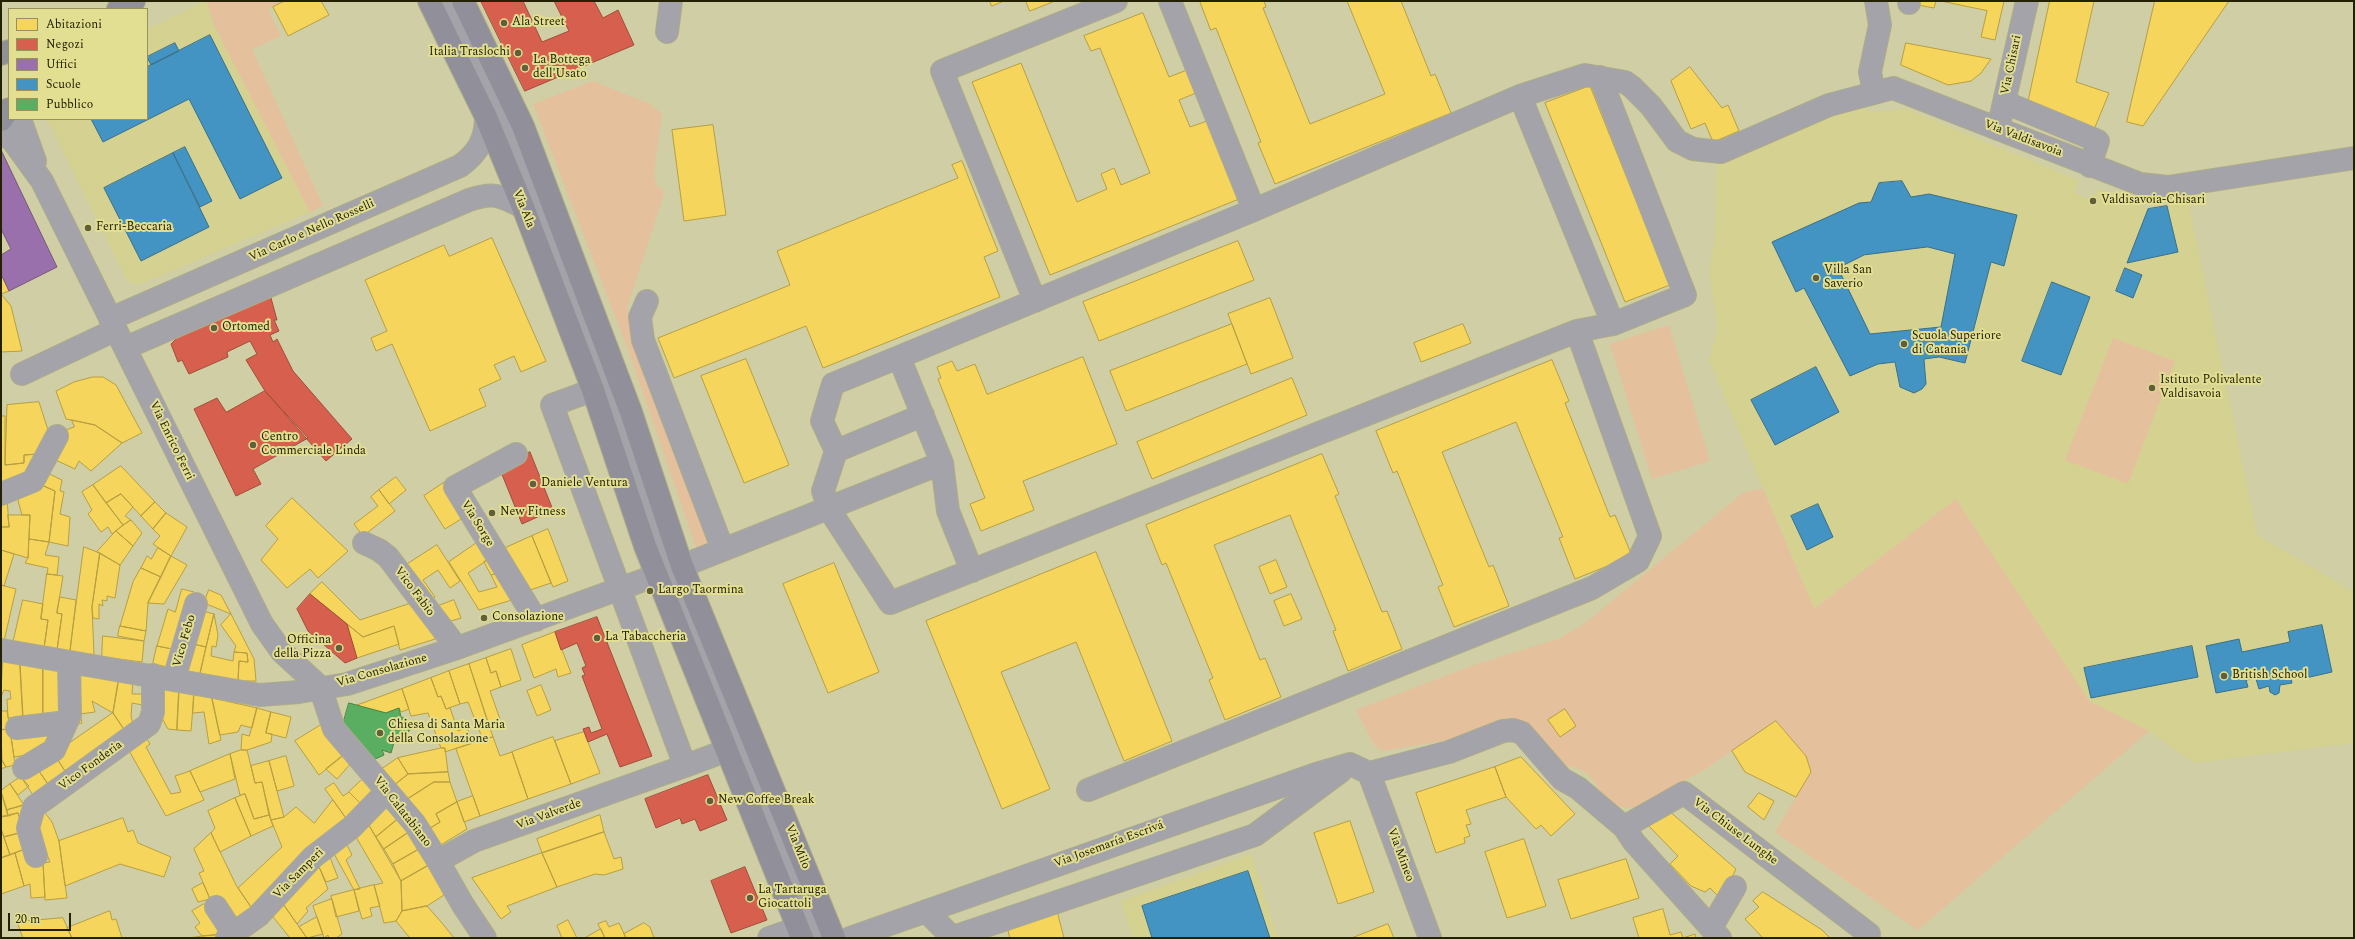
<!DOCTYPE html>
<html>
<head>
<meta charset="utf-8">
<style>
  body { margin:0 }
  #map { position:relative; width:2355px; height:939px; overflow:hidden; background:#d0cea4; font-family:Spectral,serif }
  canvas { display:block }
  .frame { position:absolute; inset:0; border:2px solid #242103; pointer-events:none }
  .legend { position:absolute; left:8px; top:8px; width:140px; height:112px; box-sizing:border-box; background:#e2de92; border:1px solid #969259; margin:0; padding:5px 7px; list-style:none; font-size:12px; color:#242103 }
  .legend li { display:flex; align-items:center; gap:8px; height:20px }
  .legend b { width:20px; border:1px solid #969259 }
  .scale { position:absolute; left:8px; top:913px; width:63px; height:18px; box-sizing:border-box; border:2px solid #242103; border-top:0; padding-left:5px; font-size:12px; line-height:14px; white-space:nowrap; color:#242103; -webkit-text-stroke:3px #e2de92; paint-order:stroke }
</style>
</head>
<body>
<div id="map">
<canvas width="2355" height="939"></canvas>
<div class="frame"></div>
<ul class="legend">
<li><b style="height:11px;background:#f6d55c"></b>Abitazioni</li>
<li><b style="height:11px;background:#d6604d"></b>Negozi</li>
<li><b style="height:11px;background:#9970ab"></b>Uffici</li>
<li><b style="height:11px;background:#4393c3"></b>Scuole</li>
<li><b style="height:11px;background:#5aae61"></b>Pubblico</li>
</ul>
<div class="scale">20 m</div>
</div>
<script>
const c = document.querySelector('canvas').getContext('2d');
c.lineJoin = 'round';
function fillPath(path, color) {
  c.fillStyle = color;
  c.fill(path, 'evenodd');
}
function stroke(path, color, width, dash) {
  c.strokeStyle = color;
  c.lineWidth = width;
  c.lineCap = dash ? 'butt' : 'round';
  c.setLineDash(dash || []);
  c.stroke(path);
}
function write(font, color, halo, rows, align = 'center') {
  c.font = font + ' Spectral,serif';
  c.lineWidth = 4;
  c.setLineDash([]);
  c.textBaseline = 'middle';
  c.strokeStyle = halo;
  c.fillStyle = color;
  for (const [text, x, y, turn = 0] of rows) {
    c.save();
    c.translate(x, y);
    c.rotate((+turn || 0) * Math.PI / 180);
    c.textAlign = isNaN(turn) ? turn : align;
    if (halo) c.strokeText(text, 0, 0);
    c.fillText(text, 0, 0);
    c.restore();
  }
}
const built = new Path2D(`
  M205,1H207L213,23L310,212L141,284H132L126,278L47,119H147V29Z
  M1861,105L1871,112L1906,109L2078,180L2074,193L2089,199L2099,189L2148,209L2188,202L2257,535L2354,592V743L2194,763L2149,731L2089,701L1956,499L1814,609L1709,360L1718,328L1709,272L1715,240L1717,164Z
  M1251,854L1278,938H1133L1121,901Z`);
const green = new Path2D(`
  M207,1H285L268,9L281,36L252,49L323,206L310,212L213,23Z
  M593,81L650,104L662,114L654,174L657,187H661L664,194L627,308L712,542L700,548L696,547L629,352L533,104Z
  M1669,325L1710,461L1652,479L1610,344Z
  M2113,338L2175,361L2128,484L2065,460Z
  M1763,489L1814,609L1956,499L2089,701L2149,731L1918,930L1775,832L1811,772L1806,756L1776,721L1704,770L1634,808C1597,809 1603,778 1577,768C1572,766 1564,766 1558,765L1530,728L1509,717L1447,740L1383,751L1374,745L1356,710L1477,664L1558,639L1584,624L1744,492Z`);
const homes = new Path2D(`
  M285,1H321L329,15L288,36L273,7Z
  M990,1H1004L992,6Z
  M1026,1H1055L1030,11Z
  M1200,1H1264L1266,7L1263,8L1310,124L1385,94L1347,1H1401L1431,76L1435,74L1451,113L1275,184L1258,143L1261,142L1216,28L1211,30Z
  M1918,1H1936L1934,8L1918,5Z
  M1941,1H2004L1995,40L1981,37L1987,11Z
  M2050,1H2094L2076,82L2109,93L2093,132L2028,103Z
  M2155,1H2229L2143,126L2127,122Z
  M1143,13L1169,77L1187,70L1196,93L1179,100L1190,127L1207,121L1239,199L1050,275L972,82L1021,63L1077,202L1107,189L1101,174L1114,168L1121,185L1150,173L1100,48L1091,51L1084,36Z
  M1906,43L1991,59L1981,73L1971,81L1948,85L1901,65Z
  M1690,67L1722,108L1728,105L1739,131L1713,142L1705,123L1691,129L1671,81Z
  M1590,86L1670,285L1625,302L1545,103Z
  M713,125L726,215L684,221L672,130Z
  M962,161L998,251L984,257L1000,297L823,368L806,326L674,378L658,338L790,285L777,251L958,178L952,165Z
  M492,238L546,361L521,372L514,356L494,365L501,379L479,389L486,406L430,431L392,344L376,351L371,338L387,331L365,280L444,245L449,256Z
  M1238,241L1254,280L1099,341L1083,302Z
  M1,274L9,291L1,294Z
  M1,294L11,306L22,351L1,352Z
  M1270,298L1293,358L1251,374L1228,314Z
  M1232,324L1247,364L1126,411L1110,371Z
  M1463,324L1471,343L1421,362L1414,343Z
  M1083,357L1117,444L1023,481L1034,510L981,531L970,504L985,498L938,379L941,378L937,367L952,361L957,371L975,364L987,394Z
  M746,359L789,465L744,483L701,376Z
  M1552,360L1569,401L1565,403L1610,517L1615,515L1632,556L1575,579L1559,538L1563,537L1516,422L1442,452L1489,567L1493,565L1509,606L1454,627L1438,587L1443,585L1397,471L1393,473L1376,431Z
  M93,377H103L116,385L142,433L122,443L95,425L66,419L56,391L74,382Z
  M1292,378L1307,415L1152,479L1137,442Z
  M39,402L48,430L38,454L24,455V463L5,465L7,405Z
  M1,416H5V465L24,463V455L38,454L41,463L1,489Z
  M72,420L95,425L122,443L91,471L79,461L75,469L49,457L63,431L74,427Z
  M1322,454L1339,494L1335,496L1382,612L1387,611L1402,649L1348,671L1333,631L1336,630L1290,515L1214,545L1260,660L1265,658L1281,697L1225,720L1209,680L1213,678L1166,563L1162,565L1146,525Z
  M121,466L155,502L141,516L121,494L106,503L93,485Z
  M43,471L62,480L60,491L64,492L60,514L70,517L68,546L49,542L55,491L37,483Z
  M396,477L406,490L389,504L379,490Z
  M445,482L466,516L445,529L424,496Z
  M37,483L55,491L49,542L29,539L30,515H22L16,493Z
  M93,485L123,525L112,534L108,527L101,532L88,514L92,510L82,492Z
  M379,490L395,511L363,536L354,524L378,506L371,497Z
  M121,494L133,507L125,516L131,520L123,525L106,503Z
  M7,498L9,527H1V500Z
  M292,498L348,551L318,578L310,569L287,588L261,560L278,539L266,526Z
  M155,502L166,513L153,529L141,516Z
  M166,513L187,527L171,556L153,544L160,536L153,529Z
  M8,515H30L28,558L1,550V527H9Z
  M131,520L142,533L133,546L116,531Z
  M548,529L568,581L553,587L532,536Z
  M116,531L133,546L120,565L97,552Z
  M532,536L551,583L527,591L501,550Z
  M29,539L49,542L45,555L59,557L57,575L47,574L48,568L25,563L28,558Z
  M481,540L492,557L468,573L479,592L497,587L491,575L501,572L515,599L479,610L449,562Z
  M437,545L460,581L450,588L438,570L423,580L435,597L427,603L403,567Z
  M84,547L100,553L92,607L94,655L70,652Z
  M158,548L171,556L161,577L141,568L147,556L151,559Z
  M1,550L14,554L4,586L1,585Z
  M1096,552L1172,741L1124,761L1076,642L1001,672L1050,789L1002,809L926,621Z
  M100,553L120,565L115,598L107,596V601L102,600L103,606L99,604V619L93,618L92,607Z
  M171,556L187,565L164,604L148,603Z
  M492,557L501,572L491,575L484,562Z
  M1276,560L1287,587L1270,594L1259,567Z
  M834,563L879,672L828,693L783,584Z
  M141,568L161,577L148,603L146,631L120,626L133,582Z
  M47,574L63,576L57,613L62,614L57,650L44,648L48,620L41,619Z
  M322,582L360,620L417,601L432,624L435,639L400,650L394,626L363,637L310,594Z
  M1,585L16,589L4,641H1Z
  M182,589L194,592L177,650L157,646L168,609L175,612Z
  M209,590L221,595L231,614L204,603Z
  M1291,594L1302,619L1284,626L1274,601Z
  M60,597L76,600L70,652L57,650L62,614L57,613Z
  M23,600L43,604L41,619L48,620L44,648L13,643Z
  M454,600L461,618L444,623L433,608Z
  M199,610L214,614L206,647L189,643Z
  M214,614L218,635L216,647L212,646L211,656L233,661L234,652L247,653L248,662L239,661L238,681L200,674Z
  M231,614L254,659L256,681H238L239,661L248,662L247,653L234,652L236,646L221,625Z
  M347,624L363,637L394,626L399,644L357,658Z
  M120,626L146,631L144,641L118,636Z
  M555,632L571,673L558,677L556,669L534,678L522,645Z
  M103,636L144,641L142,662L102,657Z
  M189,643L206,647L200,674L183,670Z
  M157,646L177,650L173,668L153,664Z
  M511,649L521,680L501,687L496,671L491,673L486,658Z
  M486,658L491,673L496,671L501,687L490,691L500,719L488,723L469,664Z
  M3,660L20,663L23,716L8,718L7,699H11L10,691L4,690L1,697Z
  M20,663L43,666V714L23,716Z
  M469,664L493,737L483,740L468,702L460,704L449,671Z
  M43,666L64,670L65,711L43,714Z
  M75,671L119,678L113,713L92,701L95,712L80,714L82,723L73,725Z
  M449,671L460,704L446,709L441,696L438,697L431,678Z
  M119,678L133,680L132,694H146L148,706L132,703L131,716L134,729L127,734L113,713Z
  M431,678L438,697L441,696L446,709L450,708L458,731L467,727L472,743L445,752V748H441L428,713L411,716L402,689Z
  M541,685L551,710L537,716L527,691Z
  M159,686L179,691L177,730L168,729L163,720L159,705Z
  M402,689L409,709L401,712L399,708L386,713L355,706Z
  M179,691L194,694L191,731L177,730Z
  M194,694L212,698L221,740L209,744L204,712L193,713Z
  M212,698L257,708L252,728L241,725L238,732L220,735Z
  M257,708L271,712L266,733L272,734L271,742L247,750H241L242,734L249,736Z
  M1565,709L1576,726L1560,737L1548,720Z
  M1,711H7L10,729L1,730Z
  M271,712L291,717L286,738L266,733Z
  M113,713L127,734L65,771L54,754Z
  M1776,721L1806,756L1811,772L1796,797L1745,772L1732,751Z
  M321,725L345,754L319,775L295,741Z
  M10,729L15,765L6,767L2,760L1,730Z
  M47,730L49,746L33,749V754L14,757L11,737Z
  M584,732L600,773L571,784L555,741Z
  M144,734L150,744L146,747L171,794L181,792L175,776L190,771L204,800L166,816L127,747Z
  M493,737L500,756L512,752L528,799L480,816L456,749Z
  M553,737L571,784L528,799L512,752Z
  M441,748H445L448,772L408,774L398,758Z
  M241,750H247L255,783L262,782L269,815L254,819L245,794L240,795L230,754Z
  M54,754L65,771L48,784L36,767Z
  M230,754L235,779L200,792L190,771Z
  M345,754L352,762L337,779L326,769Z
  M286,756L294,786L277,791L269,761Z
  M1521,757L1575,814L1551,836L1541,825L1536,829L1506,797L1495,767Z
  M398,758L408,774L393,786L382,769Z
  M1,760L6,767L1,769Z
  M269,761L284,817L271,820L262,782L255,783L251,766Z
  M36,767L48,784L33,795L21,777Z
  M1495,767L1506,797L1466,810L1471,824L1466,825L1470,836L1464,838L1465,843L1436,853L1416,793Z
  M448,772L450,782H434L406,800L393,786L408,774Z
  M21,777L29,786L18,795L10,784Z
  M365,777L374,788L362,805L349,792Z
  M434,782H450L457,802L436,814L440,822L427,830L406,800Z
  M334,783L343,796L349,792L362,805L348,821L325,789Z
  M10,784L24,805L7,810L1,791Z
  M1,792L8,816L1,817Z
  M1759,793L1774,801L1764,820L1748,807Z
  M245,794L254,819L269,815L273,826L251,836L235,798Z
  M473,796L480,816L464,822L457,802Z
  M235,798L251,836L220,852L211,833L215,828L208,811Z
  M333,800L348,821L253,910L238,888L282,847L271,820L284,817L296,807L314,823Z
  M457,802L467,829L439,846L427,830L440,822L436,814Z
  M387,803L399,818L376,837L367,822Z
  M24,805L20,820L18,813L8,816L7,810Z
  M42,809L52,822L59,841L67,898L45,900L43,863L50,862L35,824Z
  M1668,810L1736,869L1721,899L1710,888L1705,892L1691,886L1670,864L1678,856L1647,824Z
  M18,813L24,832L4,837L1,829V817Z
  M600,815L604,832L542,853L537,839Z
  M123,818L128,832L133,830L138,843L171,857L164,877L120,864L65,886L59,841Z
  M399,818L409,832L384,849L376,837Z
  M1350,821L1374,892L1338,904L1314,833Z
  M367,822L401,881L402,911L396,921L384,923L374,885L383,883L353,832Z
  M1,829L10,855L1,858Z
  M24,832L28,848L10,855L4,837Z
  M409,832L421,848L393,864L384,849Z
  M604,832L614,859L621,857L623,869L604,875L595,874L557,887L542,853Z
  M211,833L236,885L253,910L236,925L217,895L210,899L199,873L204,871L194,849Z
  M1524,839L1546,906L1507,918L1485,852Z
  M345,841L352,855L346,860L360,889L354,890L332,850Z
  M28,848L43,863L45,897L31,898L30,884L24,886L15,853Z
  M421,848L429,865L401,881L393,864Z
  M328,852L338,878L326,882L317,862Z
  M15,853L24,886L1,894V858Z
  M542,853L557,887L507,906L511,912L501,919L472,878Z
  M1626,859L1639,898L1571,919L1558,880Z
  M317,862L328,889L306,908L308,911L297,924L281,901Z
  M429,865L444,895L427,906L402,911L401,881Z
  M203,883L210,899L198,902L192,889Z
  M374,885L380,906L370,908L372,916L362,919L354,890Z
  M354,890L359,911L336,917L331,896Z
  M1763,892L1822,930L1830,938H1763L1745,919L1759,907L1753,901Z
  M332,899L342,934L336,938H329L328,935L324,938L313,906Z
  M281,901L307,938H290L270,913Z
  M204,904L223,931L216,935L202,936L195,927L200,923L192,911Z
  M427,906L442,923L454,938H410L396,921L402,911Z
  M1663,909L1670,935L1681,932L1683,938L1695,934L1696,938H1639L1633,918Z
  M110,911L112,920L116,919L122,938H72L67,928Z
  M1057,911L1064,938H1010L1007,927Z
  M317,917L323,934L307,938L299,927Z
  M63,918L72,938H23L17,922Z
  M568,920L577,938H562L557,926Z
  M606,921L609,927L619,923L626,938H605L598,924Z
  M644,923L650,927L654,938H626L624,934Z
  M1388,924L1394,938H1352Z
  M601,929L605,938H585Z
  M216,935V938H189L202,936Z`);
const shops = new Path2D(`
  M481,1H523L542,42L569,31L554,1H594L603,18L618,10L634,45L525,91Z
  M271,298L277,320H274L279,331L270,335L273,342L277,339L293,371L352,439L326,461L265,391L246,360L257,354L250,341L227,352L228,357L189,374L182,360L178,362L171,344L182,333L256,302Z
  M265,391L308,438L253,469L261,484L236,496L194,409L217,398L226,412Z
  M530,452L553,510L522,524L499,467Z
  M310,594L347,624L357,658L345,663L308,631L297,609Z
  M597,617L652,756L620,767L607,734L588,742L583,729L589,727L591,733L602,729L582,676L585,675L582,668L586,666L577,643L561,650L555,632Z
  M708,775L727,820L700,831L695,819L682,824L680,818L656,828L645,799Z
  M745,867L767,920L731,933L711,881Z`);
const offices = new Path2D(`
  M1,150L57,267L9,291L1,274V255L11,249L1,229Z`);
const schools = new Path2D(`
  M210,35L282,178L240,199L189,99L103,142L91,119H147V67Z
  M175,43L179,51L151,65L147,57Z
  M185,147L212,201L200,207L173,153Z
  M173,153L209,227L141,261L104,188Z
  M1902,181L1911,197L1929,194L2017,215L2004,266L1991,262L1965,363L1939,357L1924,359L1926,384L1922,389L1914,393L1900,387L1895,362L1878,364L1850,376L1804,288L1796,292L1772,242L1859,203L1871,202L1879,183ZM1928,247L1955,254L1941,327L1870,334L1838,268L1864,255Z
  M2167,206L2178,252L2127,263L2148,209Z
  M2125,268L2142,275L2133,298L2116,291Z
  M2052,282L2090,297L2061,375L2022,361Z
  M1816,367L1839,412L1775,445L1751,400Z
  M1818,504L1833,537L1807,550L1791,516Z
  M2322,625L2332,672L2301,679L2299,671L2290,673L2292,683L2280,685L2279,693L2275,695L2270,692L2269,686L2259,689L2256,679H2253L2246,680L2248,687L2216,693L2206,646L2239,639L2242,652L2290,642L2288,632Z
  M2192,646L2198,677L2091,698L2084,668Z
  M1248,871L1270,938H1152L1142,906Z`);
const public = new Path2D(`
  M349,703L386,713L399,708L401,717L406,719L410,725V730L405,735L395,739L391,753L382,750L384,755L373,760L350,730L342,728Z`);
const minor = new Path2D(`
  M446,1L510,133L618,417L670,571L820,938
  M1170,1L1254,210
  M1909,3V1
  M667,32L671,1
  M1600,77L1685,295L1613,324
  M1874,92L1870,72L1880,25L1876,1
  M2004,102L2098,141L2090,166
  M20,119L35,161
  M1998,129L2027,1
  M1,132L13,141L42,181L262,624L282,652L320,687L334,729L415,824L438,861L463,905L485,938
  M647,301L640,317L643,340L723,550
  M1035,301L942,71L1116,1
  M110,319L460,166C478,153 486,139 486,117
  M125,348L469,200C494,192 499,195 523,207
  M22,374L115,330
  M593,390L552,405L685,766L744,744
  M923,415L836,451L823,491L829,509L890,603L1577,331L1613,324L1520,96
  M836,451L822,421L833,384L899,357
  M516,454L455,487L536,620
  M942,463L948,511L972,571
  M1,494L33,481L57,436
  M364,543L379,550L388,557L457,648
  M1,650L260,695L299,692L347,684L457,648L682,566L942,463L899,357L1254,210L1520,96L1585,75L1625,82L1632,87L1651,106L1677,141L1693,149L1721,152L1829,105L1893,88L2140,184L2168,187L2354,158
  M174,679L196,604
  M17,728L67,722
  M24,768L54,750L70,715L69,662
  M1369,773L1449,752L1503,731L1513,730L1522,733L1562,779L1578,788L1624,827L1684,793L1869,934
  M1369,773L1430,938
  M1088,790L1592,588L1638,561L1650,536L1577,331
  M1624,827L1634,842L1720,938
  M36,856L28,828L34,807L149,724L153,712V675
  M438,861L474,841L685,766
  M216,907L233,933
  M926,911L950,935L956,936L1255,835L1341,771
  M1711,928L1735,887
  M227,938L258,916L313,857L352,827L387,791
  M769,938L798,928
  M850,938L1316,774L1350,764L1369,773`);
const major = new Path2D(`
  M429,1L486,117L523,207L593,390L645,546L802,938
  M463,1L523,126L631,412L682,566L834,938
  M118,9L134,1
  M1,54L9,51
  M1,120L9,109`);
const markers = [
  [504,23,4,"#605e3b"],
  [518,53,4,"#605e3b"],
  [525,68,4,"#605e3b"],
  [2093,201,4,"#605e3b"],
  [88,228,4,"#605e3b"],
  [1816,278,4,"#605e3b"],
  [214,328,4,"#605e3b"],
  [1904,344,4,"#605e3b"],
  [2152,388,4,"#605e3b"],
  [253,445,4,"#605e3b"],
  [533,484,4,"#605e3b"],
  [492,513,4,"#605e3b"],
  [650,591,4,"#605e3b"],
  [484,618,4,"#605e3b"],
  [597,638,4,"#605e3b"],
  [339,648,4,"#605e3b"],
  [2224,676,4,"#605e3b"],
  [380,733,4,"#605e3b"],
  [710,801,4,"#605e3b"],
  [750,898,4,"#605e3b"]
];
const poiNames = [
  ["Ala Street",512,23],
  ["Italia Traslochi",510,53,"right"],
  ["La Bottega",533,61],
  ["dell'Usato",533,75],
  ["Valdisavoia-Chisari",2101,201],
  ["Ferri-Beccaria",96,228],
  ["Villa San",1824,271],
  ["Saverio",1824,285],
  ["Ortomed",222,328],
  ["Scuola Superiore",1912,337],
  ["di Catania",1912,351],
  ["Istituto Polivalente",2160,381],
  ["Valdisavoia",2160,395],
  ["Centro",261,438],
  ["Commerciale Linda",261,452],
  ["Daniele Ventura",541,484],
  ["New Fitness",500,513],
  ["Largo Taormina",658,591],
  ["Consolazione",492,618],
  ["La Tabaccheria",605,638],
  ["Officina",331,641,"right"],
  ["della Pizza",331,655,"right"],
  ["British School",2232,676],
  ["Chiesa di Santa Maria",388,726],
  ["della Consolazione",388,740],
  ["New Coffee Break",718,801],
  ["La Tartaruga",758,891],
  ["Giocattoli",758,905]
];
const streetNames = [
  ["Via Chisari",2012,65,-78],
  ["Via Valdisavoia",2023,139,21],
  ["Via Ala",523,209,68],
  ["Via Carlo e Nello Rosselli",312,231,-24],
  ["Via Enrico Ferri",171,441,64],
  ["Via Sorge",477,524,58],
  ["Vico Fabio",414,592,53],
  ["Vico Febo",185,641,-74],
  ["Via Consolazione",382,671,-16],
  ["Vico Fonderia",91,766,-36],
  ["Via Calatabiano",402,812,52],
  ["Via Valverde",549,815,-20],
  ["Via Chiuse Lunghe",1735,832,37],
  ["Via Josemaría Escrivá",1109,845,-20],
  ["Via Milo",797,847,68],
  ["Via Mineo",1400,855,70],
  ["Via Samperi",299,874,-45]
];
fillPath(built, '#d5d190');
fillPath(green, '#e5c09d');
fillPath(homes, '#f6d55c');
stroke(homes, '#b79f41', 1);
fillPath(shops, '#d6604d');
stroke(shops, '#a14d37', 1);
fillPath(offices, '#9970ab');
stroke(offices, '#765879', 1);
fillPath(schools, '#4393c3');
stroke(schools, '#3a7189', 1);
fillPath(public, '#5aae61');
stroke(public, '#4a8445', 1);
stroke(minor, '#aeac8a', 24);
stroke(major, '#aeac8a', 24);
stroke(minor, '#a3a3a9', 22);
stroke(major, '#91909a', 22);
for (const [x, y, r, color] of markers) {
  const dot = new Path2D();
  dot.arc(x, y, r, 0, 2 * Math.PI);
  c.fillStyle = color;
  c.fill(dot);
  stroke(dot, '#e2de92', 1.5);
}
write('12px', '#242103', '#e2de92', poiNames, 'left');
write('12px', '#242103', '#e2de92', streetNames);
</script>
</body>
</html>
